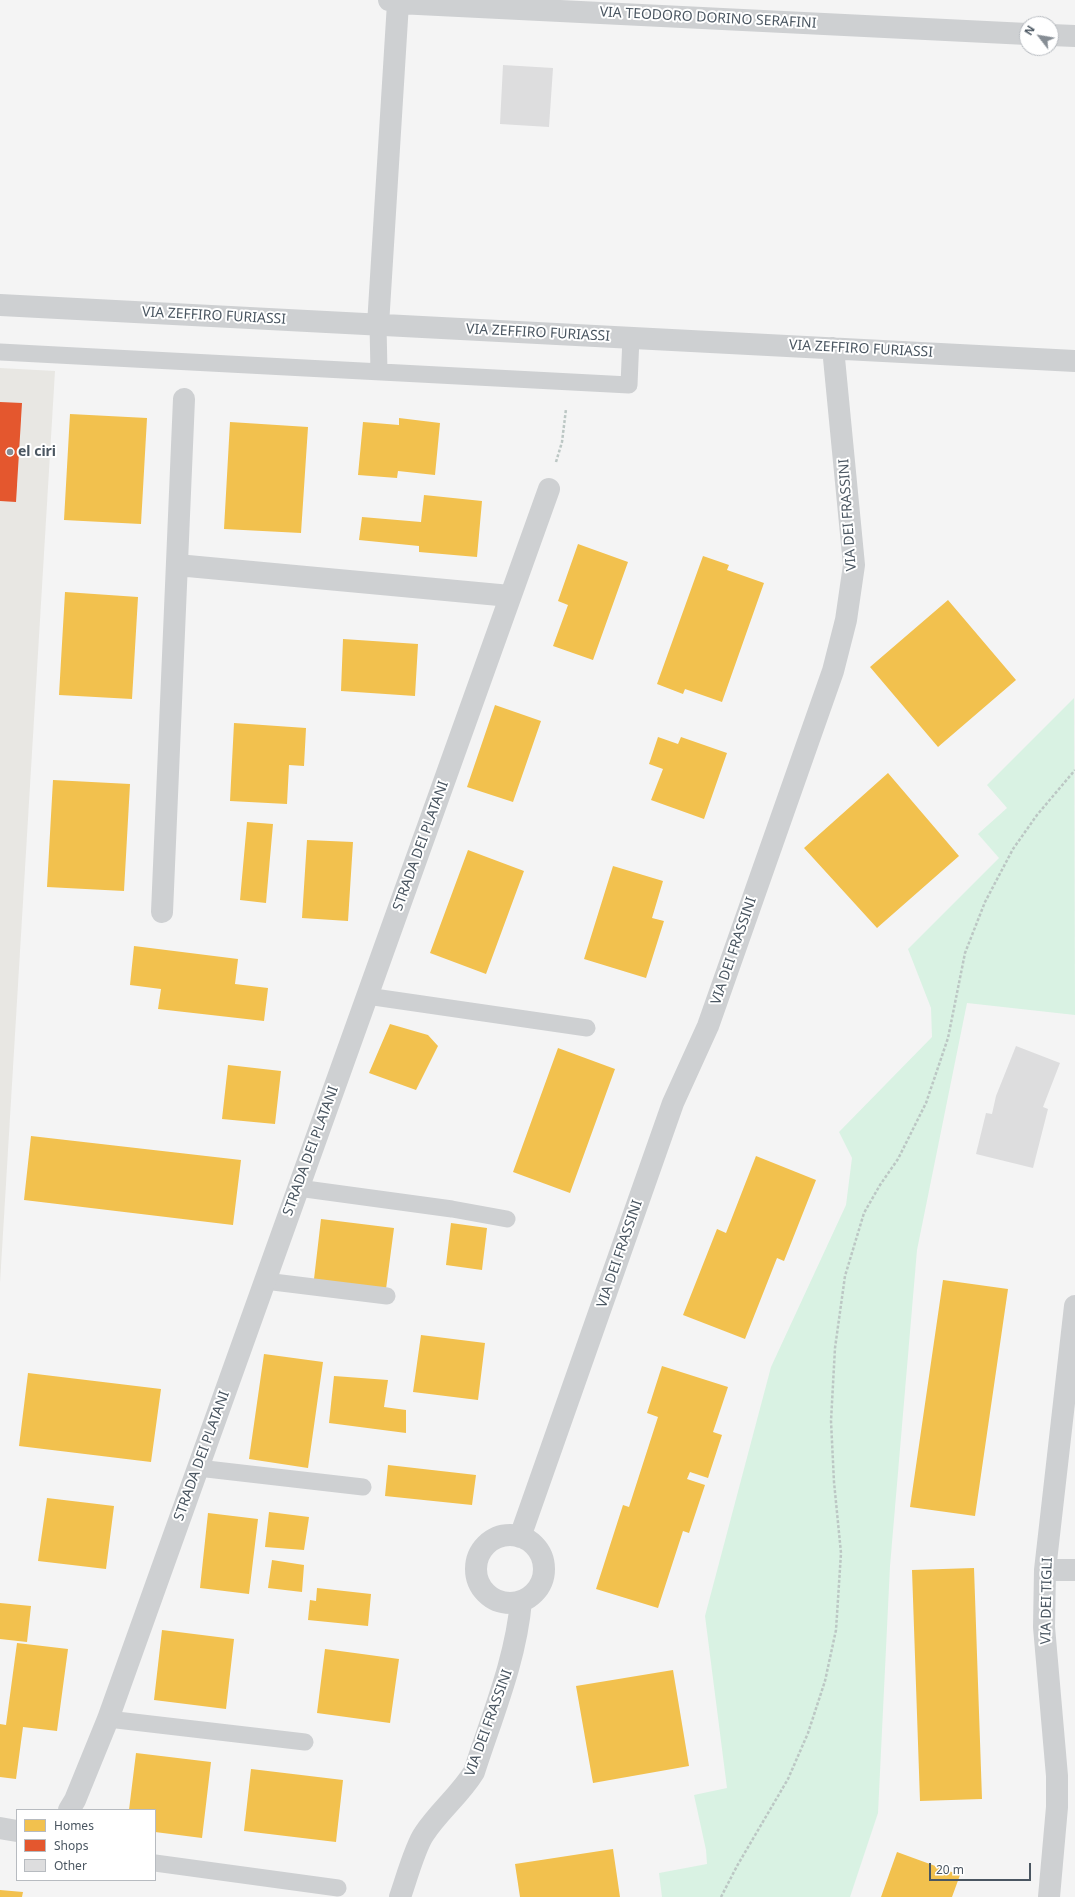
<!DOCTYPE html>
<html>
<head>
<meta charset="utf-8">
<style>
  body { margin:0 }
  #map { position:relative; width:1075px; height:1897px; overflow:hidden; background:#f4f4f4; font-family:"Noto Sans",sans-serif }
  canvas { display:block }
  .legend { position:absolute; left:16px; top:1809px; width:140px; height:72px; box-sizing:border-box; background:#fff; border:1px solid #b7bbc0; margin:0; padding:5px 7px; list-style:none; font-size:12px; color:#4a5661 }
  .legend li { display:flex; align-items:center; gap:8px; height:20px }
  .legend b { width:20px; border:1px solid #b7bbc0 }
  .north { position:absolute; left:1019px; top:16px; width:40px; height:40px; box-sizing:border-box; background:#fff; border:1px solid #b7bbc0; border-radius:50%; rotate:301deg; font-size:11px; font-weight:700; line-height:16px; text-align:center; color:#4a5661 }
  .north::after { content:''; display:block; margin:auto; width:14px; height:18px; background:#868d94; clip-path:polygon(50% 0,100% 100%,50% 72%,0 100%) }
  .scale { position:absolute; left:929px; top:1863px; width:102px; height:18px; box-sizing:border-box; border:2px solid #4a5661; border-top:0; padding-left:5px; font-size:12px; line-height:14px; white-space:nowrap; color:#4a5661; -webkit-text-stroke:3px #fff; paint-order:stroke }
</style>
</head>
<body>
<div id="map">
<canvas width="1075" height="1897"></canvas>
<ul class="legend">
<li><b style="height:11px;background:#f2c14e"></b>Homes</li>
<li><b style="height:11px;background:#e4572e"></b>Shops</li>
<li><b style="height:11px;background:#ddddde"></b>Other</li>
</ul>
<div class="north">N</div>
<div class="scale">20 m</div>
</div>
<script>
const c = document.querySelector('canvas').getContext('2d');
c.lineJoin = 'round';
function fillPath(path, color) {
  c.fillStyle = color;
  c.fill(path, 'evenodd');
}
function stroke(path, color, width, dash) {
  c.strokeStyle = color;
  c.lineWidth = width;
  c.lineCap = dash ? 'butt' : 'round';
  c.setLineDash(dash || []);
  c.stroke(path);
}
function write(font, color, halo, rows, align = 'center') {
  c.font = font + ' "Noto Sans",sans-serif';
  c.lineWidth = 4;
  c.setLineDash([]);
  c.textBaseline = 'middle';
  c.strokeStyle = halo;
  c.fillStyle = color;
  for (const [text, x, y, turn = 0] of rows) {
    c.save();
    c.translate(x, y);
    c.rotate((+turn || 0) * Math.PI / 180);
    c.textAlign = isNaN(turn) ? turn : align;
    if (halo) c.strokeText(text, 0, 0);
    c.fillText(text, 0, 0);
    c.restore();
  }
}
const commercial = new Path2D(`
  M0,368L55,371L0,1283Z`);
const green = new Path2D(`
  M1074,698L1075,1015L967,1003L917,1250L890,1566L878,1813L850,1897H662L659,1873L707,1864L706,1850L694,1795L727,1788L705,1616L771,1367L846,1205L852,1158L839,1132L932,1037L931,1008L908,949L999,858L978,834L1007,808L987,785Z`);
const homes = new Path2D(`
  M70,414L147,418L141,524L64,520Z
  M399,418L440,423L435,475L398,471L397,478L358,475L363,422L399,425Z
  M230,422L308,427L301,533L224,529Z
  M424,495L482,501L477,557L419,552V546L359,540L362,517L421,522Z
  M578,544L628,562L593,660L553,646L568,605L558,601Z
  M703,556L729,565L727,570L764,583L722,702L685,689L683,694L657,684Z
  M65,592L138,597L132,699L59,695Z
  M948,600L1016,680L938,747L870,667Z
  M343,639L418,644L415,696L341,691Z
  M495,705L541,721L513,802L467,787Z
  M234,723L306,728L304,766L289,765L287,804L230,801Z
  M658,737L678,744L681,737L727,753L704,819L651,800L663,769L649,764Z
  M888,773L959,856L877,928L804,848Z
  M53,780L130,784L124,891L47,887Z
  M247,822L273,824L266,903L240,900Z
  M307,840L353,842L348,921L302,918Z
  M468,850L524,871L486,974L430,953Z
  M613,866L663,881L652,918L664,921L646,978L584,959Z
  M134,946L238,959L235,984L268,988L264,1021L158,1009L161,989L130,985Z
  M390,1024L428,1035L438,1046L416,1090L369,1073Z
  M558,1048L615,1069L570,1193L513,1172Z
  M228,1065L281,1071L275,1124L222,1119Z
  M31,1136L241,1160L233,1225L24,1200Z
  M756,1156L816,1180L784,1261L777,1258L745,1339L683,1315L717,1229L726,1233Z
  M321,1219L394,1228L386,1289L314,1279Z
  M451,1223L487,1228L482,1270L446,1265Z
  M943,1280L1008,1289L975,1516L910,1507Z
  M421,1335L485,1343L478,1400L413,1392Z
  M264,1354L323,1362L308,1468L249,1459Z
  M662,1366L728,1387L713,1432L722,1435L708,1478L690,1472L687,1479L705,1485L689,1533L683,1531L658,1608L596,1589L623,1505L629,1507L658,1417L647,1413Z
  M28,1373L161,1389L151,1462L19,1446Z
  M334,1376L388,1380L384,1407L406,1410V1433L329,1423Z
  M388,1465L476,1475L472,1505L385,1496Z
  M47,1498L114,1506L106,1569L38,1561Z
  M269,1512L309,1517L304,1550L265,1547Z
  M208,1513L258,1519L249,1594L200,1588Z
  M272,1560L304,1565L302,1592L268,1588Z
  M974,1568L982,1799L920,1801L912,1570Z
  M317,1588L371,1594L368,1626L308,1620L310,1600L316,1601Z
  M0,1603L31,1606L27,1642L0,1639Z
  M162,1630L234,1639L226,1709L154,1700Z
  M17,1643L68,1649L57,1731L23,1727L16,1779L0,1777V1724L6,1725Z
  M325,1649L399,1659L390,1723L317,1713Z
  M673,1670L689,1766L593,1783L576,1686Z
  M136,1753L211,1762L202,1838L155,1832V1810H129Z
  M251,1769L343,1780L336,1842L244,1831Z
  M613,1849L620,1897H520L515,1864Z
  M897,1852L960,1875L952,1897H881Z
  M0,1890L23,1892L22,1897H0Z`);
const shops = new Path2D(`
  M0,402L22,403L16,502L0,501Z`);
const building = new Path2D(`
  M503,65L553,68L549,127L500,124Z
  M1016,1046L1060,1063L1043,1107L1048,1109L1033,1168L976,1154L986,1113L992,1114L996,1096Z`);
const path = new Path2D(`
  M556,462L562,442L566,409
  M721,1897L737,1866L788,1779L808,1733L825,1681L836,1630L841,1553L834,1482L831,1421L835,1348L845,1276L864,1213L880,1185L898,1159L926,1103L948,1038L965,953L985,902L1013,849L1037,815L1075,770`);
const lane = new Path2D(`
  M378,325L379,372
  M0,352L629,385L631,337
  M367,996L587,1028
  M298,1188L452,1209L507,1219
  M265,1281L387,1296
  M198,1468L363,1487
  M108,1719L305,1742
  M155,1863L338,1888`);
const street = new Path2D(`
  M389,0L398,3L1027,34
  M1051,35L1075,36
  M0,305L1075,361
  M378,325L398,3
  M177,565L510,596
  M162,912L184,399
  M476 1569a34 34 0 1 1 68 0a34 34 0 1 1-68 0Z
  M520,1537L673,1103L708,1026L833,671L846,620L854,565L833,348
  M1045,1570H1075
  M69,1810L75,1800L108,1719L549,489
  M0,1828L17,1831
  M400,1897C406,1880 415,1847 424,1834C439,1811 460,1795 474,1772C492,1716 516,1660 521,1601
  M1049,1897L1057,1807V1776L1044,1627L1045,1570L1075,1306`);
const markers = [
  [10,452,4,"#868d94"]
];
const streetNames = [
  ["VIA TEODORO DORINO SERAFINI",708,18,3],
  ["VIA ZEFFIRO FURIASSI",214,316,3],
  ["VIA ZEFFIRO FURIASSI",538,333,3],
  ["VIA ZEFFIRO FURIASSI",861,349,3],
  ["VIA DEI FRASSINI",848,515,-94],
  ["STRADA DEI PLATANI",421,846,-70],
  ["VIA DEI FRASSINI",734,951,-71],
  ["STRADA DEI PLATANI",311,1151,-70],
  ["VIA DEI FRASSINI",620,1254,-71],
  ["STRADA DEI PLATANI",202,1456,-70],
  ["VIA DEI TIGLI",1047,1601,-89],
  ["VIA DEI FRASSINI",489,1723,-70]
];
const poiNames = [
  ["el ciri",18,452]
];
fillPath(commercial, '#e8e7e3');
fillPath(green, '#d9f2e3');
fillPath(homes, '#f2c14e');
fillPath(shops, '#e4572e');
fillPath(building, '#ddddde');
stroke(path, '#bcc7c4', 2.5, [3, 2]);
stroke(lane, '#ced0d2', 17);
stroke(street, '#ced0d2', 22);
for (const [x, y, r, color] of markers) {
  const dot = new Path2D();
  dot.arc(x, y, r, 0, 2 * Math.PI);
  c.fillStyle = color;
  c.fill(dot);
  stroke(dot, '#fff', 1.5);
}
write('14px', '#4a5661', '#fff', streetNames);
write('bold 14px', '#4a5661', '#fff', poiNames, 'left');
</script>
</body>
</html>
